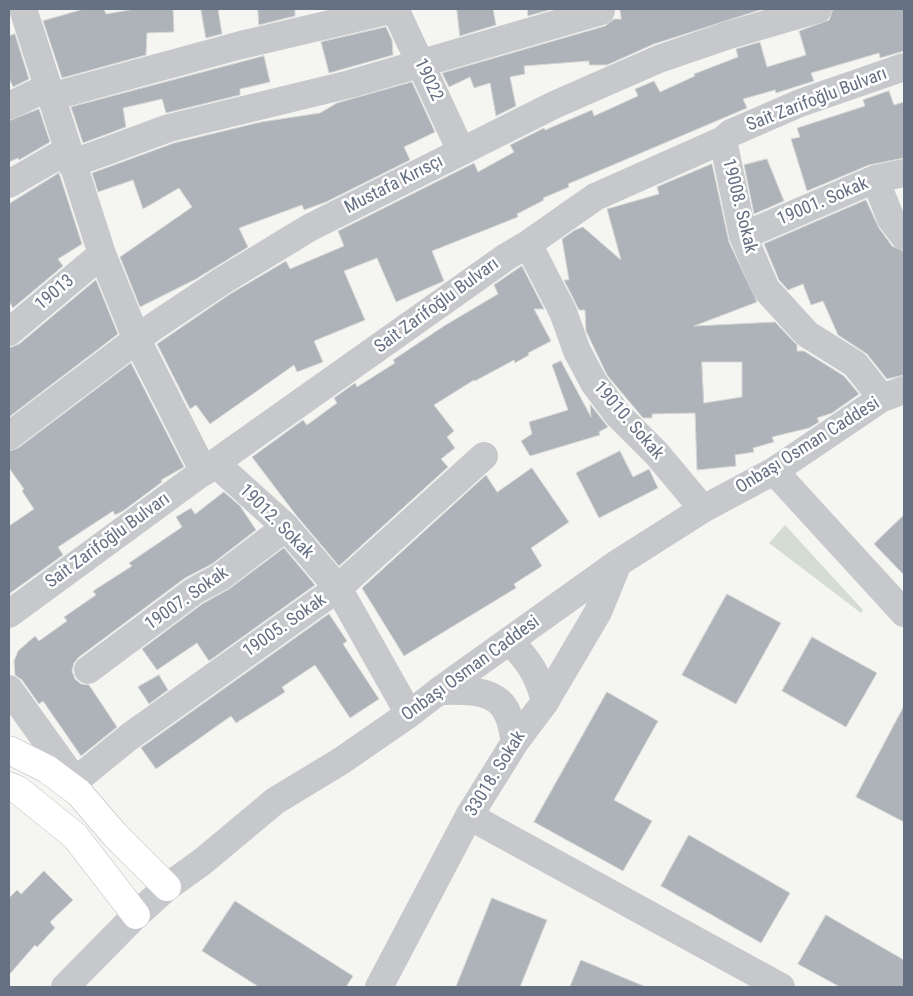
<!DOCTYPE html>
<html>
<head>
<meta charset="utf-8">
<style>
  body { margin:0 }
  #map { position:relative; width:913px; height:996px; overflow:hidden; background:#f5f6f2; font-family:"Roboto Condensed",sans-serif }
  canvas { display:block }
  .frame { position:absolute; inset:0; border:10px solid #657083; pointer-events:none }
</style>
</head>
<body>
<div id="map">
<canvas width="913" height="996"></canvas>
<div class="frame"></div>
</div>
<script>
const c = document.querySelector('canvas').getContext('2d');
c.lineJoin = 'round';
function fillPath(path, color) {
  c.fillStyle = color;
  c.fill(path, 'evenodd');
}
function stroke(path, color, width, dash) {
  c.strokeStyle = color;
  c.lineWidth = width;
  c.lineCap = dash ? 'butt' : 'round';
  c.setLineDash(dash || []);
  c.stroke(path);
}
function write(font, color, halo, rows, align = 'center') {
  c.font = font + ' "Roboto Condensed",sans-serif';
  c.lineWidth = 5;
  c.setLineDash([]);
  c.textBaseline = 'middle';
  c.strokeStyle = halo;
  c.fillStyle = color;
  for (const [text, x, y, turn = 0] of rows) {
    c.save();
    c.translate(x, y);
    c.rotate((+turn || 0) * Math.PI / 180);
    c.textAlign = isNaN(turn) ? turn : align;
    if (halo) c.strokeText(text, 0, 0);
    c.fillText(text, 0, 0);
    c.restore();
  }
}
const green = new Path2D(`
  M785,525L863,610L861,613L769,543Z`);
const building = new Path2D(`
  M84,9H104L106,14L135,9H173L174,32L147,33L146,55L62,78L43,21Z
  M201,9H218L222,34L206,38Z
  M258,9H295V16L259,25Z
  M457,9H493L496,25L460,36Z
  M528,9H553L528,16Z
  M620,9H763L654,44L607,65H589V61L524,66L525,74L510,77L516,106L496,116L490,83L474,88L470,77L449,87L442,73L605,26L614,19H621Z
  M833,9H904V51L880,58L879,53L811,73L814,81L776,93L775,90L743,99L747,108L568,184L569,187L543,198L544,200L517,214L518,217L432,251L444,281L396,302L377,258L344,271L365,320L314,341L323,362L297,372L294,365L210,424L196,405L190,409L157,344L230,294L286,261L290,269L344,246L338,231L474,163L478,172L514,152L510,145L544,128L545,130L592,110L594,116L638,96L635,89L654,81L660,92L695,76L694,74L738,57L736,49L760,42L767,67L806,55L799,31L829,20Z
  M386,27L392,40L393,55L329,73L321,42Z
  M15,34L29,79L13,87L9,78V36Z
  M264,56L270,82L240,89V95L166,113L162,99L123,108L126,127L83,143L71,107Z
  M412,82L435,132L404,147L410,160L326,202L304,210L302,205L239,228L248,247L196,279L140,307L120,257L192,207L179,188L143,209L133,180L98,192L92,173L174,143L261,122L320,113L337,103Z
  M889,91L894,105L904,102V158L869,165L807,191L791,139L800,137L797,128L865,106L863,100Z
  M39,109L50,142L19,160L18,158L9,162V121Z
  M767,159L784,201L754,214L744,165Z
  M712,164L729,242L757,302L694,326L775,322L797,345V351H804L844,376L859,394L832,413L817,418L819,422L809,428L772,437L774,442L753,448L754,452L735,455L736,466L697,470L695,413L652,414V418H643L607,375L586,331L585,310H579L564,280H569L562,239L575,230L583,227L621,260L607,209L659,194L657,187ZM702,362H742V397L704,403Z
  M59,173L82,244L58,259L63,266L13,308L9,301V204Z
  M866,200L879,228L892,246L904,251V375L887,379L867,354L838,335L823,301L811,305L803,284L788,290L779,280L764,244Z
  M522,266L544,309H534L551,341L528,353L529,355L515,363L514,360L475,381L474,380L434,405L454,431L447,437L455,448L441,459L448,467L339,566L296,515L252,457L303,420L307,425L337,403L334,398L355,383L357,387L395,363L393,360L444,326L498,294L494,285Z
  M96,280L118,334L9,417V348L19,344Z
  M561,361L591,417L590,404L608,427L599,432L600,435L530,456L521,441L532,434L529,422L568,410L552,365Z
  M131,363L184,467L161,480L162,482L123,511L115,515L113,511L58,547L63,555L9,594V526L34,509L22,491L24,489L9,468V451L18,448Z
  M620,451L633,477L649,469L658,488L599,518L576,473Z
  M532,468L569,522L531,548L542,566L514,584L516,588L404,656L362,588L486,475L497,492Z
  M224,492L240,506L256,530L212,564L185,578L79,657L74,663L72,671L75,679L81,684L89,685L117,727L81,756L43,701L39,704L22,680L15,675L14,661L18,651L35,636L39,641L67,621L64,617L96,595L93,591L132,566L129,563L182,527L176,517L191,508L195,514Z
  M904,515V575L874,544Z
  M284,548L315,585L209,661L197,643L157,670L142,649L202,604L229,589Z
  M727,594L781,623L736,704L682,675Z
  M329,614L347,641L343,644L379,699L350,718L315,665L282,687L285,692L236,723L231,716L156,769L141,748Z
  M812,637L877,673L846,727L782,691Z
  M159,675L168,690L149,704L138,687Z
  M607,692L658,721L614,800L652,821L623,871L534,822Z
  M904,706V822L856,797Z
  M689,835L790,893L761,943L661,886Z
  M44,871L73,900L50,922L55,928L37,947L35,945L9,975V898L17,890L21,894Z
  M492,898L547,920L520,987H456Z
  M235,901L353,976L346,987H259L202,951Z
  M826,915L904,960V987H840L798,964Z
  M581,960L646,987H570Z`);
const minor = new Path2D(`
  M23,9L102,254L137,340L204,472
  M395,9L461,151
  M50,97L241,45L394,9
  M9,106L48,87
  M723,140L743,236L766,289L807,334L855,364L882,398
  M71,164L169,128L350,84L601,11V9
  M875,179L891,219L904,236
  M9,184L66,151V149
  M743,236L875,179L904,173
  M528,244L563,312L577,351L594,383L618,415L657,454L703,509
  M9,332L102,254
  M9,436L153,327L222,281L309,228L554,105L659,59L729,35L818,9
  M215,463L286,527L338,588L409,714
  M774,471L904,613
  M9,614L215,463L506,257L528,244L595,197L723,140L731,133L800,103L904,67
  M509,641C528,659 539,676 545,702
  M88,670L194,591L220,577L286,527
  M9,689L75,781L79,793
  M439,691C462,691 498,687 508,715C512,723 513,733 515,742
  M75,781L129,737L338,588L484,456
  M469,816L781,987
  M65,987L136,915L167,887L202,862L275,801L341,761L409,714L439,691L618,563L703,509L774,471L882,398L904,390
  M379,987L469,816L515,742L545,702L598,612L618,563`);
const major = new Path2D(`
  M9,750L47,769L79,793L115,835L167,887
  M9,786L18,790L75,836L136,915`);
const streetNames = [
  ["19022",428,80,65],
  ["Sait Zarifoğlu Bulvarı",817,100,-21],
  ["Mustafa Kırısçı",394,185,-27],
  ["19001. Sokak",823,202,-23],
  ["19008. Sokak",739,206,76],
  ["19013",55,293,-40],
  ["Sait Zarifoğlu Bulvarı",437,306,-36],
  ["19010. Sokak",628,421,49],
  ["Onbaşı Osman Caddesi",808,446,-32],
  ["19012. Sokak",276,522,45],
  ["Sait Zarifoğlu Bulvarı",108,541,-36],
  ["19007. Sokak",187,599,-35],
  ["19005. Sokak",285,626,-35],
  ["Onbaşı Osman Caddesi",471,669,-36],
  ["33018. Sokak",496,774,-58]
];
fillPath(green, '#d5ddd3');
fillPath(building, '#aeb3ba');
stroke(building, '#d7d7d5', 1);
stroke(major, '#b6b9be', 29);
stroke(minor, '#c6c8cc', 28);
stroke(major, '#fff', 28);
write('18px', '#657083', '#fff', streetNames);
</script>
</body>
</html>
